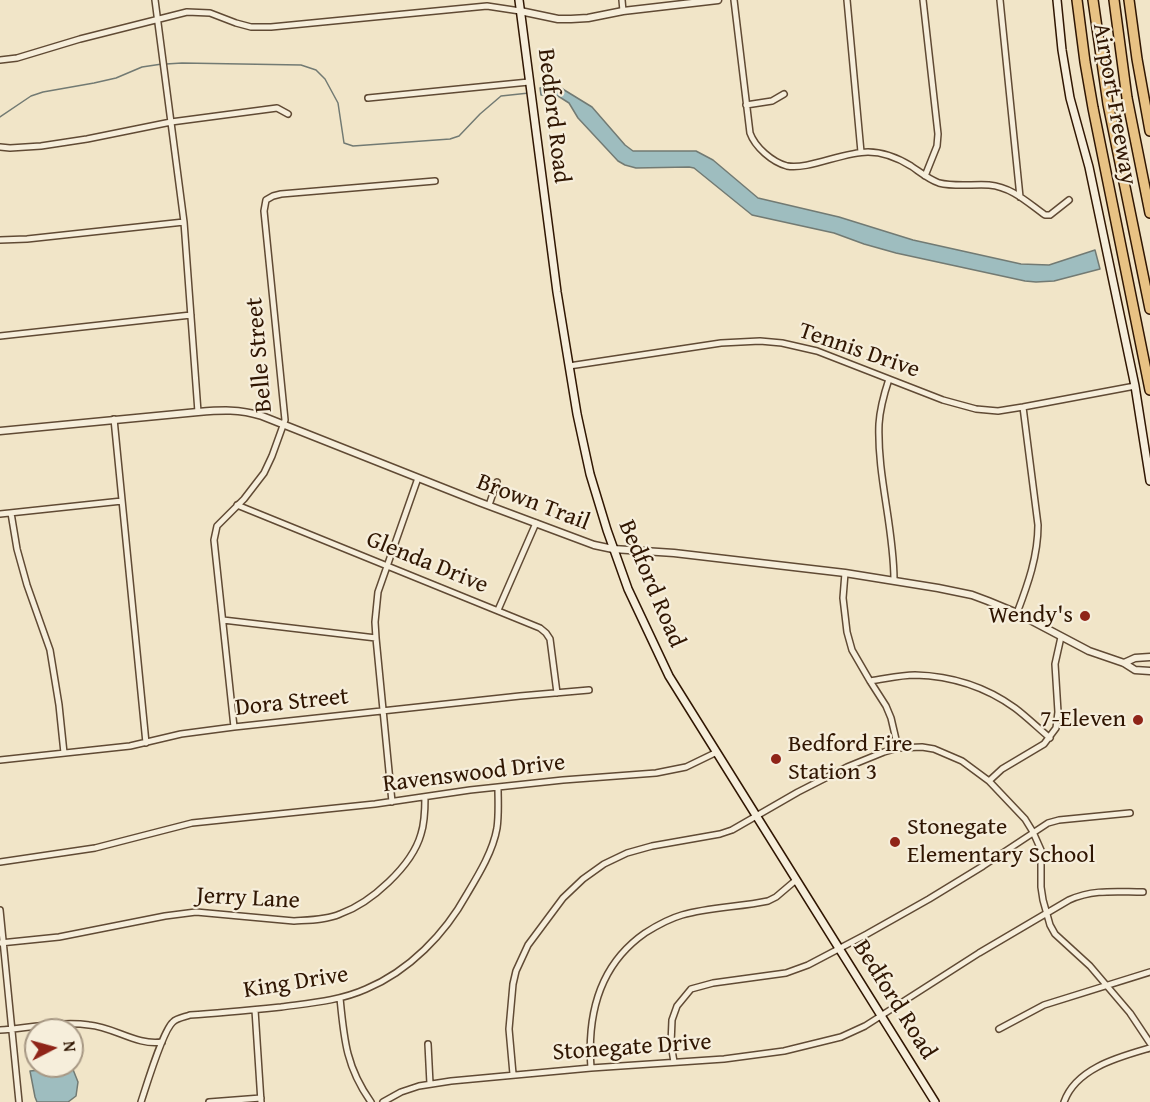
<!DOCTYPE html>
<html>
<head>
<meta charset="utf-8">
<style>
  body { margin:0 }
  #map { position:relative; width:1150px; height:1102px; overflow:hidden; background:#f1e5c8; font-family:"Gentium Book Plus",serif }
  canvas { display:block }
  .north { position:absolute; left:24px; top:1018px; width:60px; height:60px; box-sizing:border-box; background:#f6eedb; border:2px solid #a79884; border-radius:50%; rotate:84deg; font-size:16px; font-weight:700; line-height:24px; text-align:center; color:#301602 }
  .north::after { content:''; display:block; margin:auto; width:21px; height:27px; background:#8f2418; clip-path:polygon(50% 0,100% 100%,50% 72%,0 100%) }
</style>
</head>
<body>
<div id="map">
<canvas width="1150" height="1102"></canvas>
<div class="north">N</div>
</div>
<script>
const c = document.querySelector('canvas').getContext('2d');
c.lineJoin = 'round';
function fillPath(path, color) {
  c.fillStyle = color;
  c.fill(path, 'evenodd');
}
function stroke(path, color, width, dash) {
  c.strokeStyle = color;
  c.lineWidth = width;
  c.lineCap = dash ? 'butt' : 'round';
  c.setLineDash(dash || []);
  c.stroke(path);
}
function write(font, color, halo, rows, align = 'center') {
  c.font = font + ' "Gentium Book Plus",serif';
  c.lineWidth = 4.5;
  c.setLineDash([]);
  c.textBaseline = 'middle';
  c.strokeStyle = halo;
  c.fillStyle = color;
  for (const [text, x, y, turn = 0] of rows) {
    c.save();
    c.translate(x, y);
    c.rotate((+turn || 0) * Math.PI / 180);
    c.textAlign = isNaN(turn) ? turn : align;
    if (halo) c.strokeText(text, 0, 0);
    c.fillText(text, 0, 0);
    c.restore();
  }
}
const water = new Path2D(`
  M548,87L561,88L592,107L625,145L633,151H696L713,160L758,198L839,217L913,240L1021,264L1049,265L1095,250L1100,269L1054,281L1036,282L1025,281L896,253L864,244L834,233L752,215L694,168L689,167L636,168L625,165L618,161L578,118L569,103L558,96L541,95L540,88Z
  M72,1067L78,1082L76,1096L68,1102H37L35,1097L30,1071Z`);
const stream = new Path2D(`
  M166,64L182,63L301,65L316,70L325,79L338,103L344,143L353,146L450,139L459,136L480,114L501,96L529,93
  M0,117L31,96L43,92L94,83L116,78L142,67L162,64`);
const minor = new Path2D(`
  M155,0L184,222L198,412
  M622,0L623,11
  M734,0L750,133C755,147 772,162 787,166C808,170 843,152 868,152C883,152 898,158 911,166C920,172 928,179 939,183C955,187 973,184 989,185C1012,187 1028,203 1045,215H1050L1069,200
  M847,0L861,152
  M923,0L938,134L937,146L925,176
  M1000,0L1020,197
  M0,60L17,58L80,39L187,12L210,13L236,23L251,27H271L487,6L520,11
  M368,98L529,82
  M746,105L772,101L784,94
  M0,147L10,148L41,146L87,139L171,122L277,108L288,114
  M0,240L27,239L184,222
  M0,336L191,315
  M569,366L721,343L760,341L782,343L817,351L943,400L976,409L998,411L1023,407L1135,386
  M889,379C884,394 880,408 879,424C877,476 894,528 894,580
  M114,419L146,743
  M237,505L540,628L546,633L550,639L557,693
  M489,505L497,482
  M11,513L17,549L27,585L50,650L59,705L64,753
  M0,514L122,501
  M845,573L843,598L847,632L852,650L870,681L886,706L891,718L898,748
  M498,610L536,523
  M1017,613C1028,584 1038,556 1038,525L1023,407
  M223,620L376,638
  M870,681C885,679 900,675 915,675C951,676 986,687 1015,708C1027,717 1038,728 1050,738
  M234,727L214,540L217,526L244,499L264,473L272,456L285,420L264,211L266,200L273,196L281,194L435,181
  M0,760L130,746L181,734L234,727L520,696L589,690
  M989,781L1002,769L1044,744L1056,728L1058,712L1055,664L1061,637
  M392,802L376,638L375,622L378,592L418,478
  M0,862L95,848L192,823L375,804L470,790L563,780L656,773L686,767L717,752
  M0,910L19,1102
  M0,943L59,937L165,916L196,912L294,921C309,920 326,920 340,914C371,903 412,866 421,834C425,822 425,809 425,797
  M340,998C344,1039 346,1067 371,1102
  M255,1010L261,1102
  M999,1029L1044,1005L1150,972
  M0,1030C27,1028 62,1021 89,1025C114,1027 137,1046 162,1042
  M428,1044L430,1084
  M674,1062L671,1044L672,1020L677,1006L691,989L713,983L786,973L808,965L867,934L929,899L983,866L1048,823L1059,820L1130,813
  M591,1068C587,1015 599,965 645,933C656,926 668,919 682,915C710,907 740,907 768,901L776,897L796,880
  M513,1074L509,1029L513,984L516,971L528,945L563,898L583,879L604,864L627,853L652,846L720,834L732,830L798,792L847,767L884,752L898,748L922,747L934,749L962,761L989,781L1025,819L1033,832L1041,850V887L1043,900L1050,925L1055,934L1090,966L1130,1013L1150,1043
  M141,1102C146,1087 163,1030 173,1022C177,1018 185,1017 190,1015C221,1013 251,1010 281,1007C310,1003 339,1001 366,989C409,971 445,934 467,894C479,874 493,851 497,828C499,814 498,800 498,787
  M209,1102L261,1098
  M383,1102L401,1092L419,1086L451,1081L591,1068L724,1059L784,1051L841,1037L865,1026L979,953L1069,900C1094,889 1116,892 1143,892
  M1064,1102C1076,1068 1119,1057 1150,1048`);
const tertiary = new Path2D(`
  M520,11L558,19H571L588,18L623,11L718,0
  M0,431L198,412C222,410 239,409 262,416L479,502L594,545L613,549L674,553L845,573L938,588L972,595L988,601L1017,613L1089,651L1124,663L1135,670L1150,671
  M1124,663L1135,658L1150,657`);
const secondary = new Path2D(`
  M519,0L557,292L577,414L590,474L607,530L628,589L669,676L935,1102
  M1057,0L1062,50L1070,98L1089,167L1135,386L1150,481`);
const motorway = new Path2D(`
  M1077,0L1085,62L1093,108L1150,390
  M1093,0L1108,104L1150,309
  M1114,0L1127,98L1150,213
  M1129,0L1137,59L1150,131`);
const markers = [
  [1085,616,6,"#8f2418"],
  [1138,720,6,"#8f2418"],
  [776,759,6,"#8f2418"],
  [895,842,6,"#8f2418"]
];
const streetNames = [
  ["Airport Freeway",1114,104,80],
  ["Bedford Road",553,116,83],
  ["Tennis Drive",859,351,19],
  ["Belle Street",260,355,-95],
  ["Brown Trail",533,503,21],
  ["Glenda Drive",427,563,22],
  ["Bedford Road",651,584,67],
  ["Dora Street",292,703,-6],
  ["Ravenswood Drive",474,774,-7],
  ["Jerry Lane",248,899,3],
  ["King Drive",296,983,-9],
  ["Bedford Road",894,1000,58],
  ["Stonegate Drive",632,1048,-4]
];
const poiNames = [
  ["Wendy's",1073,616],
  ["7-Eleven",1126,720],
  ["Bedford Fire",788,745,"left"],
  ["Station 3",788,773,"left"],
  ["Stonegate",907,828,"left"],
  ["Elementary School",907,856,"left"]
];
fillPath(water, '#9ebdbf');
stroke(water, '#727a73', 1.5);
stroke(stream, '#727a73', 1.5);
stroke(minor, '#604a34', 8);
stroke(tertiary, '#604a34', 9);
stroke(secondary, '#301602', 10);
stroke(motorway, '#301602', 12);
stroke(minor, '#f6eedb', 5);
stroke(tertiary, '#f6eedb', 6);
stroke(secondary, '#f6eedb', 7);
stroke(motorway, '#e8c284', 9);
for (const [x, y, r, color] of markers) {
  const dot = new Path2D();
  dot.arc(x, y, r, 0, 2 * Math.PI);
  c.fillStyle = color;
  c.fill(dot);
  stroke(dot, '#f6eedb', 2);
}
write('24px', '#301602', '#f6eedb', streetNames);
write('24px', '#301602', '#f6eedb', poiNames, 'right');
</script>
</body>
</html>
